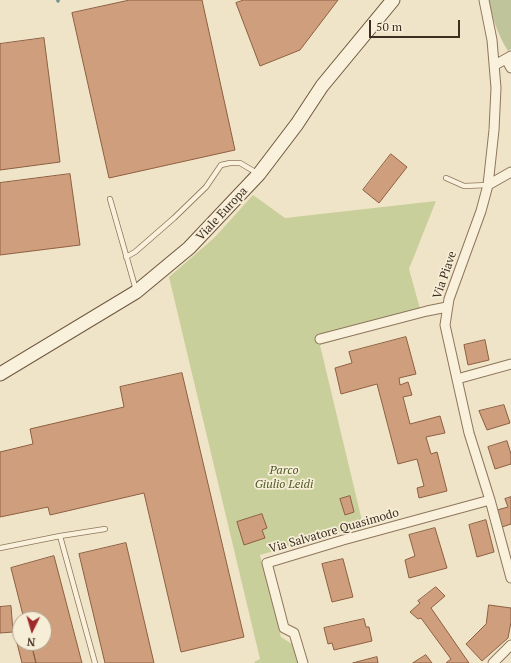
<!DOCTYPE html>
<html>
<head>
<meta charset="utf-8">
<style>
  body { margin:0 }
  #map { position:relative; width:511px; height:663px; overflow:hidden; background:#f0e4c8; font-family:"PT Serif",serif }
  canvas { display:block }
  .north { position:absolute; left:12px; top:611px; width:40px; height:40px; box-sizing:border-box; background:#f7eed8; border:1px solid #ada18e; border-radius:50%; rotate:185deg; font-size:11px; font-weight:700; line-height:16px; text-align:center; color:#3d2e20 }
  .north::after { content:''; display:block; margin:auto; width:14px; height:18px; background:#9e2a2b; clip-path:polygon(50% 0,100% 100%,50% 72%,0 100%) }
  .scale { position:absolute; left:369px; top:20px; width:91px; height:18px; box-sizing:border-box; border:2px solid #3d2e20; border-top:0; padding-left:5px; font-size:12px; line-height:14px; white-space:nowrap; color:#3d2e20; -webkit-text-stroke:3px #f7eed8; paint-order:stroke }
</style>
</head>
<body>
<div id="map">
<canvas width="511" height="663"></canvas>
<div class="north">N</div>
<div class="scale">50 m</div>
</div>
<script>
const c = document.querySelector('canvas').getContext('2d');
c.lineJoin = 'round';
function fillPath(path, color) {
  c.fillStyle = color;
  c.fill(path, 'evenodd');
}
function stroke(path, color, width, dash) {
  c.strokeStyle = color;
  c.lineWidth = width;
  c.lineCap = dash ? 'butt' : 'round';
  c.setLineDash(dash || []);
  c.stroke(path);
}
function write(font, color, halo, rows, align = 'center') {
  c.font = font + ' "PT Serif",serif';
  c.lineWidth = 3.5;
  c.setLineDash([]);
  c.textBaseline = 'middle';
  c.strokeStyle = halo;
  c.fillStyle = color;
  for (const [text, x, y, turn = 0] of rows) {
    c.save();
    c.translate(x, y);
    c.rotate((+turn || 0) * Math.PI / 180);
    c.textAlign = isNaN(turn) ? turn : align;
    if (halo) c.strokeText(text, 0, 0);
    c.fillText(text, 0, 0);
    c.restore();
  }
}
const green = new Path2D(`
  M253,195L285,218L436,201L409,269L422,316L320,345L363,525L260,555L281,637L292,644L298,663H255L254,662L260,659L169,277L214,238Z`);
const cemetery = new Path2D(`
  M489,0H511V49L508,51C498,35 492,18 489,0Z`);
const stream = new Path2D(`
  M58,1V0`);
const building = new Path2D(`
  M130,0H202L235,150L109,178L72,13Z
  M244,0H338L300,50L260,66L236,3Z
  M44,38L60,162L0,170V44Z
  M391,154L407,167L379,203L363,190Z
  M70,174L80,245L0,255V183Z
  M406,337L416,374L399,378L400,385L408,382L412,395L403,397L410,424L440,416L445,433L426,437L431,454L437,452L447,491L419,498L417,488L424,486L417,459L398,464L377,384L341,394L335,368L352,363L349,352Z
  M485,340L489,360L468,365L464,345Z
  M182,373L244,637L181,652L144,493L50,515L48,507L0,517V452L33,444L30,429L124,407L120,387Z
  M504,405L510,423L487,430L479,411Z
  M507,441L511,454V464L495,469L488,447Z
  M350,496L354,512L345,515L340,499Z
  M511,497V524L502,527L497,510L508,507L505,499Z
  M262,514L267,528L262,530L265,538L244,545L237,522Z
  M486,520L494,552L477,557L469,525Z
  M435,528L447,568L409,578L405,560L415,556L409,535Z
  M126,543L154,663H105L79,554Z
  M54,556L82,663H36L31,643H44V619H24L11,568Z
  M343,559L353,597L332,602L322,564Z
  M436,587L445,596L431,608L469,663H446L451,659L421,618L418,619L410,612L420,603L418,601Z
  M489,605L511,608V622L508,638L482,661L466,644L486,624Z
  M11,606L13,632L0,633V607Z
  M364,619L366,627H369L372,641L334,650L332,643L328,644L324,628Z
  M20,629V643H31L36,663H22L14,631Z
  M426,655L432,663H413Z
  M377,657L378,663H353Z`);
const lane = new Path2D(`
  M446,178L464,186L488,185
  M110,199L136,290
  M126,257L135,252L174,218L206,187L221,165L230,163H240L257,173
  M60,536L95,663
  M0,548L60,536L105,529`);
const street = new Path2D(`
  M484,0L492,40L496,88L494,130L488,185L481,211L449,299L445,325L469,433L490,500L511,578
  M506,59L511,68
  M495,65L511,56
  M488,185L511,172
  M320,339L427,311L447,307
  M457,379L511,364
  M303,663L294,633L284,628L267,563L343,540L490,500
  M493,663L511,645`);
const secondary = new Path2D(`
  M0,374L136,292L189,248L259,174L297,124L322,86L393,0`);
const streetNames = [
  ["Viale Europa",222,214,-47],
  ["Via Piave",445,275,-71],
  ["Via Salvatore Quasimodo",334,531,-16]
];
const parkNames = [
  ["Parco",284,471],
  ["Giulio Leidi",284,485]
];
fillPath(green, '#c9cf9b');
fillPath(cemetery, '#bfc49a');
stroke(stream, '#6f938a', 3.5);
fillPath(building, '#cf9f7d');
stroke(building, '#8d5f41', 1);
stroke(lane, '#8d765c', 6);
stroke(street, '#8d765c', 11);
stroke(secondary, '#6f573f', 15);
stroke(lane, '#faf1dc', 4.5);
stroke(street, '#faf1dc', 9);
stroke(secondary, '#faf1dc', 13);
write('12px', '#3d2e20', '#f7eed8', streetNames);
write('italic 12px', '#4d5a26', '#f7eed8', parkNames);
</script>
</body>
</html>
